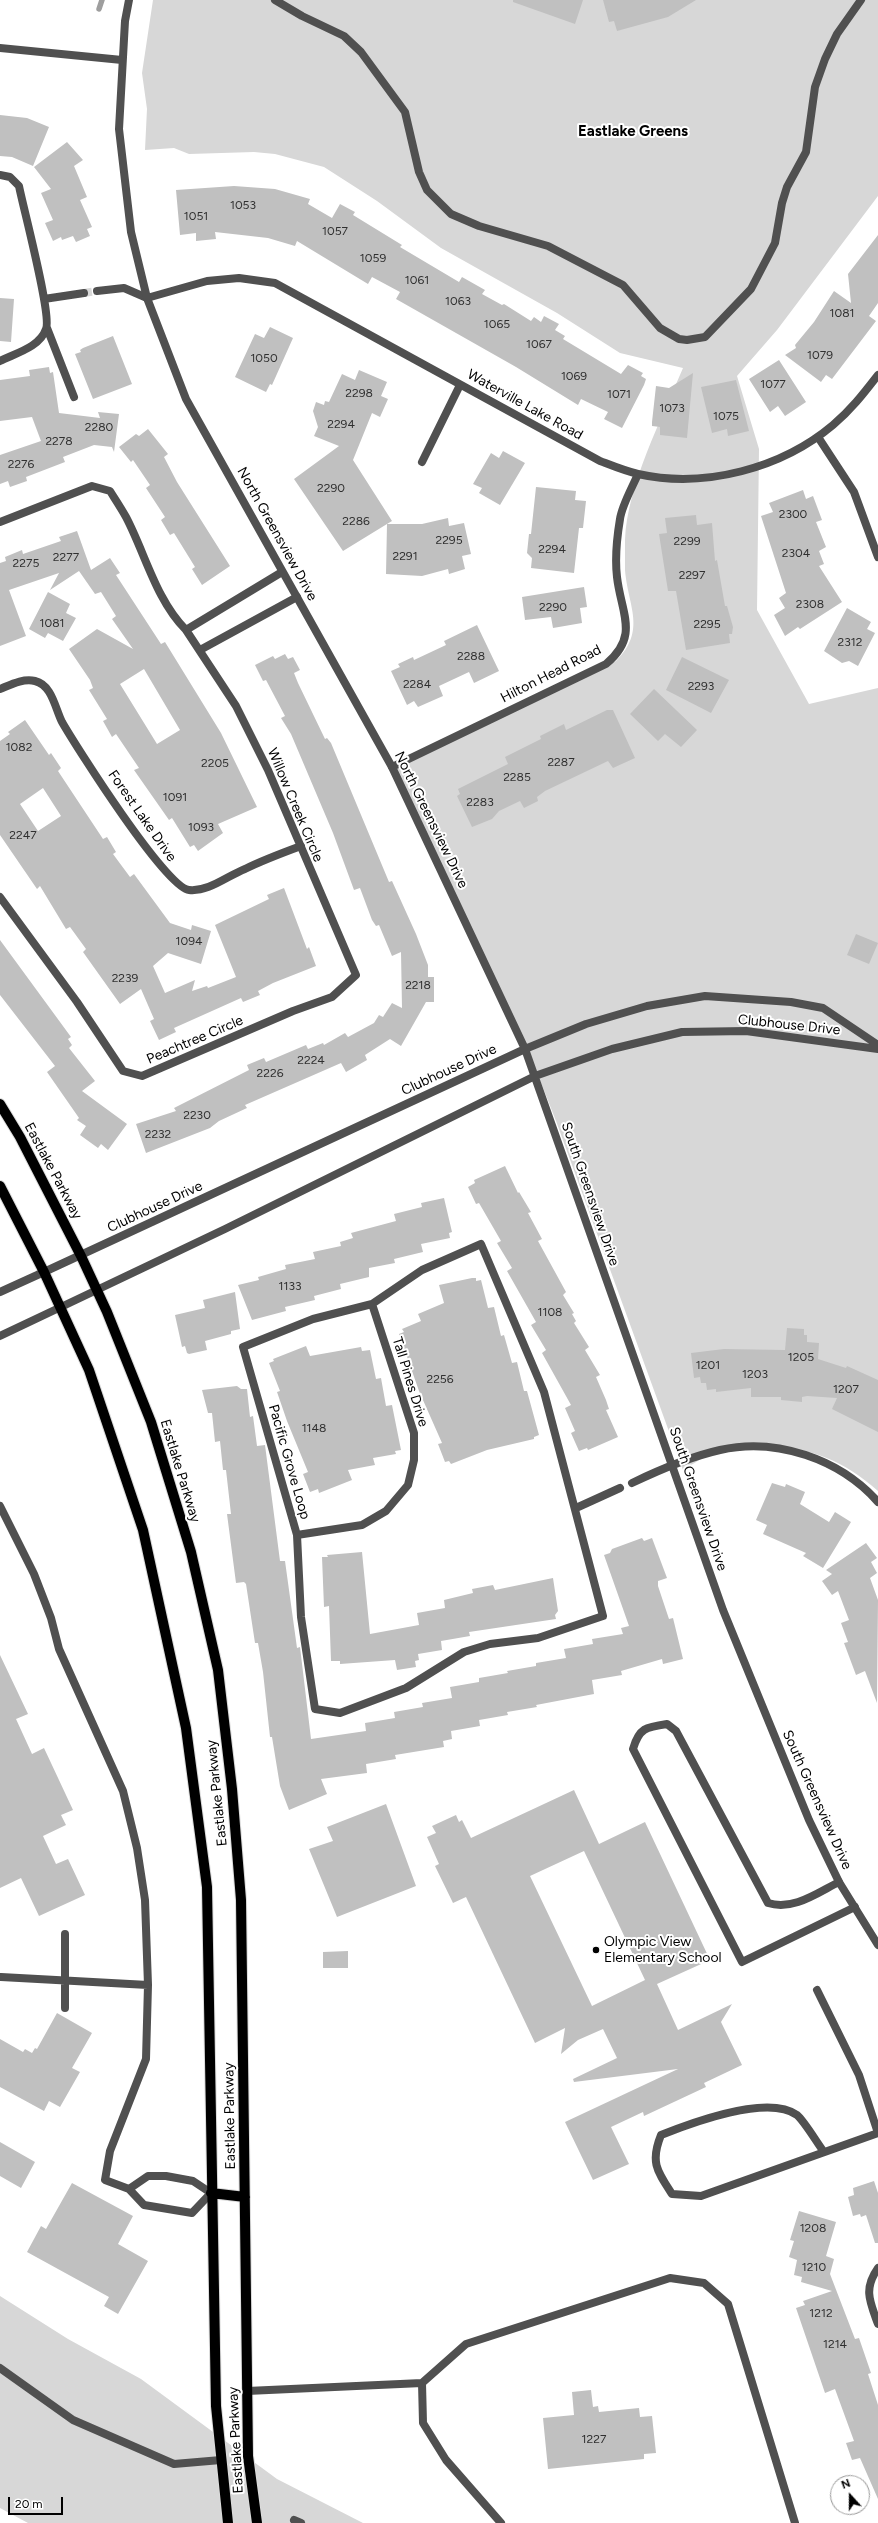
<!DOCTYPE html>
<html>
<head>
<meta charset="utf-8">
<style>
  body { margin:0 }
  #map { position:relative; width:878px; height:2523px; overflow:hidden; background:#fff; font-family:Figtree,sans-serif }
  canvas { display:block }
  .north { position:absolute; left:830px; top:2475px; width:40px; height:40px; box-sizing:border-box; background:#fff; border:1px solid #999; border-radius:50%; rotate:339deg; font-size:11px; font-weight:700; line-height:16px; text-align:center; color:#000 }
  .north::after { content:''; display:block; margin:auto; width:14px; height:18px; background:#000; clip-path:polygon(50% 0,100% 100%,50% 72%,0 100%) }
  .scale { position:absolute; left:8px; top:2497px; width:55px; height:18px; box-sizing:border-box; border:2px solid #000; border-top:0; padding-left:5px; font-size:12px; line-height:14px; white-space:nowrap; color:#000; -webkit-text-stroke:3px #fff; paint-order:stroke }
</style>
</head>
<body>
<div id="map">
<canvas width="878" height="2523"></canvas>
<div class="north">N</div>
<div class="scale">20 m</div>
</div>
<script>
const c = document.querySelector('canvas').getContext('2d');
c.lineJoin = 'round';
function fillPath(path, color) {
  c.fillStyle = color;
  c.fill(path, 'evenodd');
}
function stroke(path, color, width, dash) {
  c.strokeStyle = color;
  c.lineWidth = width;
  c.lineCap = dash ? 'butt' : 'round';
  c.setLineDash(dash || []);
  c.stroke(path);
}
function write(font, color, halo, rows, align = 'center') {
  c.font = font + ' Figtree,sans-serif';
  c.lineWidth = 4;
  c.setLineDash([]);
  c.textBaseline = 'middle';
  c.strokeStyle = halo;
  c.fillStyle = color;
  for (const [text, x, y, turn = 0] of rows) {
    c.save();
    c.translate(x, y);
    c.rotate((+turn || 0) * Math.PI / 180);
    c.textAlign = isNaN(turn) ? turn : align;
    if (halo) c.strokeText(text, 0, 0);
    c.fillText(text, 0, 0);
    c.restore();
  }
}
const green = new Path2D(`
  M153,0H878V196L777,330L737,376L759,449L757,610L809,704L878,688V1491C834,1452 791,1441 734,1451C726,1452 717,1453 710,1455C700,1458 691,1466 683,1470L556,1121L536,1070L390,768L616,661C647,630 628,607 625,570C625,561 625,550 625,540C627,486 662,418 683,368L620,353L557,313L441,248L377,201L324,167L275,154L254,152L189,154L174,148L145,150L147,109L142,73Z
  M0,2296L68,2339L141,2379L277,2479L363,2523H28L0,2508Z`);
const stream = new Path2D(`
  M99,9L102,0`);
const building = new Path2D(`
  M513,0H583L575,24L513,2Z
  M603,0H696L668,17L617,31L614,21L609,22Z
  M0,115L27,118L49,127L33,166L12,157L0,156Z
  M67,142L83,160L74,166L87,197L80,200L92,227L87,229L90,236L76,242L73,236L62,240L61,237L53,241L45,223L53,220L41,193L51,189L34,167Z
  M234,186L275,189L310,199L308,204L332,218L340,204L355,212L353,215L402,245L400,247L459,282L462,277L485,290L482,294L502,305L504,304L531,321L534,317L541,322L544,316L559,324L555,330L565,336L563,339L621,374L628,365L643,373L641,376L646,379L644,385L622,428L604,419L608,412L581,399L578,405L516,367L396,299L400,292L372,277L368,284L297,241L295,246L268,238L215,232L216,239L196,241V233L180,235L176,190Z
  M878,235V303L869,316L876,321L832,379L826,375L821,382L785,355L796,348L795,345L814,322L834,291L851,303L848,274Z
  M0,298L14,299L11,342L0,341Z
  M270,327L293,338L272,385L270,384L266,392L235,377L255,334L264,338Z
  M113,336L132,384L93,399L75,354L81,352L80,350L83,348Z
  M779,360L806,402L785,416L778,406L770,412L749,379Z
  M49,367L50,373L53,372L59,413L100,418L98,412L119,414L114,452L112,447L94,445L63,457L65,462L26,477L27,481L10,487L8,481L0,484V455L41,441L32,417L0,421V380L30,376L29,370Z
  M359,370L387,382L381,396L388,399L380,417L372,413L353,460L392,521L387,524H422L448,518L449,526L464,523L471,554L462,556L465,569L449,574L448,569L422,576L386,574L387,524L343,551L294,479L339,446L314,436L318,427L313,411L316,402L324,405L325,401L329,402L342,374L355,380Z
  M693,373L687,438L660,435V427L652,426V422L656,386L669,388Z
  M736,380L749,431L728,436L727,429L712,433L701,387Z
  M148,429L168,454L164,457L177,482L230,566L202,585L192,569L195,567L174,533L170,535L161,520L165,517L146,488L150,485L133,460L131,462L119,447L136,434L139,436Z
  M503,451L525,463L500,505L479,493L482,488L473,484L491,453L499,458Z
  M536,487L576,491L575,500L586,501L583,528H579L574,573L531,568L532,558L527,553L529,534H531Z
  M803,490L806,499L813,496L822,520L816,522L826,547L819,551L824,564L819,566L842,602L800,629L798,627L785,636L774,615L785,608L779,598L786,593L761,516L773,512L769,503Z
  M696,515L697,525L712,523L715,561L717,560L725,606H727L733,627L732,634H729L730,643L686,650L676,591H668L659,534L667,533L665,518Z
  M77,531L91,570L110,558L120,573L116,575L161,644L165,642L221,733L257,807L218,824L223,833L198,851L194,845L190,847L172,818L169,820L134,770L139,768L116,734L112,737L103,721L107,719L89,690L93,688L90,680L69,649L97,629L133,649L112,619L116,616L101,592L95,594L79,571L50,590L59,573L9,590L26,636L0,646V563L6,561L5,557L22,550L23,554L61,541L59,537ZM144,669L180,730L157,744L120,684Z
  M584,587L587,607L580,608L582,623L553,628L551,617L525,620L522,597Z
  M48,592L70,604L66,613L76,618L63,641L48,633L45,638L29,629Z
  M847,608L871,622L867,629L875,633L858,666L849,661L842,663L824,651Z
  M477,625L499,671L474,683L469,672L439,686L443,696L418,707L414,701L407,705L391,671L400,667L398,664L413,657L414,660L446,645L444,641Z
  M285,654L288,659L293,657L300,670L294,673L298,683L325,739L327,738L331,743L389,882L392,881L416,934L428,965V977H434V1002H426L401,1046L390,1039L365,1055L367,1060L346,1072L341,1063L245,1105L247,1108L219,1121L210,1128L146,1153L136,1124L176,1111L174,1108L249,1070L247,1065L264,1058L266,1062L306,1045L308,1049L323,1043L324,1045L345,1033L348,1037L374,1023L379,1015L383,1017L392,1003L402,1008L401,952L392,956L379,925L376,926L372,920L360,888L354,890L333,833L291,734L281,718L285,716L266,680L263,681L255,665L273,656L275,659Z
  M682,657L729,680L711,713L666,690Z
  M654,689L697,730L681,747L665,734L658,741L630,714Z
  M607,710H613L635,758L613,768L608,761L545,791L537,797L538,801L524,808L520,801L499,811L492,819L472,827L457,796L460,794L458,789L508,764L505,757L541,739L540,736L564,724L566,730Z
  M25,720L49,755L51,753L61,768L58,771L103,839L107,837L116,852L113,854L130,877L134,874L170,923L191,930L192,925L211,931L201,964L168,953L153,966L165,993L195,980L192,991L207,986L208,988L236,977L215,925L269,899L267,895L284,888L307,949L309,947L316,966L273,983L258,991L260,995L243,1002L241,998L174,1028L176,1032L159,1040L150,1021L154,1019L141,989L120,1004L83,952L86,949L70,927L66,929L40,886L37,889L0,835V741L10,734L8,732ZM43,788L61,816L38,831L20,804Z
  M856,934L878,943L869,964L847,955Z
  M0,940L71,1037L68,1039L72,1045L69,1048L95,1081L82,1091L127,1124L108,1150L101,1144L98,1148L80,1135L86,1126L77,1120L79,1118L47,1072L55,1066L0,995Z
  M505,1166L518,1193L519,1192L531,1212L528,1213L542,1239L538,1241L566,1292L563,1295L574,1313L572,1314L576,1321L574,1323L589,1347L585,1350L600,1375L596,1377L606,1400L609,1409L606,1410L618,1437L588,1450L587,1448L579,1451L571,1433L575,1431L565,1408L571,1405L542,1353L546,1350L531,1325L536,1322L507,1271L512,1268L497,1243L501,1241L479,1203L476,1204L468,1187L475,1183L474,1180Z
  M444,1198L452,1232L449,1233L450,1238L421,1244L423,1252L394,1259L395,1263L369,1268V1277L340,1284L341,1289L314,1296L315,1300L285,1307L286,1311L252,1320L238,1285L259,1280L258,1277L286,1269L285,1265L315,1259L313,1252L341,1246L340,1242L353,1238L351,1233L396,1221L394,1214L422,1207L421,1203Z
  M472,1278H476V1281L481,1280L488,1308L494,1307L501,1336L504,1335L512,1363L517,1362L524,1391H527L539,1435L534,1437V1439L487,1450L451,1464L449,1461L445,1462L438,1444L442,1443L419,1391L399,1334L404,1332L402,1329L421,1321L418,1314L444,1303L439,1285Z
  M235,1292L240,1329L231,1331V1334L205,1341L207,1350L189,1354L187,1353L185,1346L182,1347L175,1315L205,1308L203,1300Z
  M787,1328L804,1329V1335H807V1342L819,1343L818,1359L846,1368L847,1366L878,1380V1432L832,1409L837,1398L807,1396L802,1397V1402L781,1400V1397H751V1388L716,1392V1389L707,1390L706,1383H701L700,1377L694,1378L691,1353L724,1349L785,1350Z
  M306,1346L310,1356L361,1347L362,1351L370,1350L376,1379L381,1378L386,1406L392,1405L401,1450L395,1451L396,1454L373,1458L375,1465L348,1470L352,1480L319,1493L318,1489L310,1492L303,1474L308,1472L287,1421L277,1392L280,1391L269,1363L274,1361L273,1359Z
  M237,1386L241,1389H247L250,1417L253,1416L257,1446L265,1445L280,1561H285L297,1648L300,1647L311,1739L366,1731L365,1723L395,1718L394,1712L423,1707L422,1703L452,1698L450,1687L479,1682V1678L508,1673L507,1671L536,1666V1663L566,1658L564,1649L593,1644L592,1639L623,1634L621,1628L629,1626L604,1555L610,1553L612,1549L642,1538L644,1541L652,1538L667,1578L658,1581V1586L669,1619L673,1618L683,1659L663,1664L662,1659L621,1671L622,1675L592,1680L594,1694L536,1705L537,1707L507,1712L508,1715L479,1720L480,1726L451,1731L452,1739L443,1741L444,1747L395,1755L396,1759L366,1764L367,1773L321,1779L327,1794L289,1810L280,1786L272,1737H270L263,1672L258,1643H255L246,1584L244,1582L236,1583L227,1514H231L226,1470H223L220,1441L215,1442L212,1413H208L202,1390Z
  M772,1483L785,1487L786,1484L805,1492L800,1504L829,1522L835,1512L851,1522L823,1568L803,1556L806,1553L763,1534L767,1525L756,1520Z
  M866,1543L877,1558L871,1562L877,1573L870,1578L878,1600L877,1703L865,1671L856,1675L844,1643L848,1642L841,1623L849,1620L838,1591L832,1595L822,1581L832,1574L826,1570Z
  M362,1552L370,1634L419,1625L417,1613L445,1608L444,1600L473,1593L472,1589L493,1585L495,1590L553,1578L558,1611L555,1615L556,1619L469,1632L470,1636L441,1641L442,1650L418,1654L419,1660L415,1661L416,1667L397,1670L395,1660L340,1664V1661H331L329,1606L324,1607L322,1557H328L327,1555Z
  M0,1655L28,1714L16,1719L32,1754L44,1748L73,1810L61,1815L66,1825L43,1836L56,1864L68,1859L85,1895L39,1916L21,1878L0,1888Z
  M574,1790L599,1844L645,1822L710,1960L657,1984L678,2030L732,2004L721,2022L742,2065L704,2083L706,2087L644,2116L643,2112L611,2127L629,2164L593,2180L565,2122L678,2069L574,2082L573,2079L617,2058L603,2029L578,2040L561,2054L565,2028L535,2043L466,1897L453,1903L435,1866L439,1864L427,1837L436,1833L432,1826L456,1815L459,1822L462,1820L471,1838ZM584,1851L645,1980L592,2006L530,1876Z
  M386,1804L416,1886L337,1917L309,1849L333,1841L327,1827Z
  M348,1951V1968H323V1952Z
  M57,2013L92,2033L72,2068L80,2072L60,2107L49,2101L44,2111L0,2087V2039L23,2052L25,2049L32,2053L35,2048L37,2049Z
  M0,2142L35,2162L21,2188L0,2176Z
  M874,2181L878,2193V2243H875L866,2215L861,2217L860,2214L853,2216L848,2197L854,2195L853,2188Z
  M72,2183L133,2216L118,2244L148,2261L118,2314L104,2306L109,2297L27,2252L41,2226L46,2229Z
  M799,2211L836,2222L826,2256L834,2259L830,2274L855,2339L859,2338L871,2373L868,2374L878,2405V2499L860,2458L852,2460L846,2443L854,2441L835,2389L825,2393L796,2308L805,2305L803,2301L832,2291L801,2282L802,2277L794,2275L797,2260L789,2257L794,2241L790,2240Z
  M591,2390L593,2407L598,2406L599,2412L639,2408L640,2417L652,2416L656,2453L644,2454V2459L548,2469L543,2418L574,2415L572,2392Z`);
const minorTunnel = new Path2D(`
  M84,293L97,291`);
const service = new Path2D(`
  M275,0L302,16L344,36L361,52L405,112L419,172L427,190L451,214L479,226L548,246L623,285L660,328L679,339L687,340L705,337L751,289L775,243L782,203L787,187L806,152L815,87L825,59L837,34L861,0
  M0,1292L44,1272
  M0,1336L61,1307
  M0,1506L34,1574L51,1618L59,1649L123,1791L137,1848L145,1900L148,1985L146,2059L110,2151L105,2180L129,2189L144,2205L192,2213L211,2193L193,2181L166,2176H148L129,2189
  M839,1882C817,1893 793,1911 768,1903L676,1731L667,1724C646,1727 639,1728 633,1749L742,1962L855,1907
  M65,1934V2008
  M1,1977L148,1985
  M817,1990L859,2075L878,2133
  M824,2152C817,2143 805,2122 797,2115C768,2094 691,2123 661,2135C650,2162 657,2171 672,2194L701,2196L878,2133
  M0,2368L73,2420L174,2464L221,2460
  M422,2383L423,2423L446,2460L501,2523
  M247,2391L422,2383L466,2344L670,2278L704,2283L728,2304L795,2523
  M294,2520L301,2523`);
const minor = new Path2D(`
  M0,175L10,177L19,186C23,207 52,315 46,329C40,347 16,353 0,361
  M97,291L124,288L147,298L207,281L239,278L275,283L600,461C613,466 625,471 638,474C705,489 782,468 833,425C851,410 864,393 878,375
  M44,299L84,293
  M47,328L74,397
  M818,437L854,492L878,557
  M422,462L460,385
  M0,522L92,486L110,491C115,499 121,508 126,517C145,553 156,600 186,630L236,706L268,770L356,975L332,997L293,1011L142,1076L123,1071L77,1002L0,897
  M186,630L282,572
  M200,650L297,597
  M0,689C10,685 23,678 35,681C52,685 55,708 62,722C77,748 166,888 189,890C209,892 227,876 245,869C263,860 282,853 301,846
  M392,767L606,664C640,636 621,613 617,577C615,560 617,537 620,519C622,505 632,488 638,474
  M481,1244L544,1392L603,1616L538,1638L490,1644L464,1652L406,1688L340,1713L315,1709L301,1617L297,1535L243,1347L313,1319L372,1304L422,1270Z
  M632,1483C661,1469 689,1457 720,1450C776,1437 840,1459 878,1502
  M576,1508L620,1488
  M297,1535L362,1525L386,1511L408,1485L414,1460V1433L372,1304
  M878,2268C863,2289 870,2302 878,2324`);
const tertiary = new Path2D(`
  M129,0L125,21L119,129L131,232L147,298L186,399L392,767L525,1049L723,1610L809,1820L839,1882L878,1945
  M0,48L122,60
  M44,1272L525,1049L586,1024L647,1006L705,996L791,1002L823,1008L878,1045
  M61,1307L225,1229L535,1076L612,1049L682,1032L746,1031L878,1049`);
const primary = new Path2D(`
  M0,1104L20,1137L81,1256L107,1312L151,1422L191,1552L218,1670L232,1789L241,1900L248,2456L257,2523
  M0,1186L44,1272L89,1370L143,1530L186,1728L207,1887L216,2406L228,2523
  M211,2193L245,2197`);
const markers = [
  [596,1950,4,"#000"]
];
const numberNames = [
  ["1053",243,205],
  ["1051",196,216],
  ["1057",335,231],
  ["1059",373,258],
  ["1061",417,280],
  ["1063",458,301],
  ["1081",842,313],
  ["1065",497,324],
  ["1067",539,344],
  ["1079",820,355],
  ["1050",264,358],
  ["1069",574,376],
  ["1077",773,384],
  ["2298",359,393],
  ["1071",619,394],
  ["1073",672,408],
  ["1075",726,416],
  ["2294",341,424],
  ["2280",99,427],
  ["2278",59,441],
  ["2276",21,464],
  ["2290",331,488],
  ["2300",793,514],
  ["2286",356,521],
  ["2295",449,540],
  ["2299",687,541],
  ["2294",552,549],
  ["2304",796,553],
  ["2291",405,556],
  ["2277",66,557],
  ["2275",26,563],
  ["2297",692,575],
  ["2308",810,604],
  ["2290",553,607],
  ["1081",52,623],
  ["2295",707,624],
  ["2312",850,642],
  ["2288",471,656],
  ["2284",417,684],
  ["2293",701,686],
  ["1082",19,747],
  ["2287",561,762],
  ["2205",215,763],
  ["2285",517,777],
  ["1091",175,797],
  ["2283",480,802],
  ["1093",201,827],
  ["2247",23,835],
  ["1094",189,941],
  ["2239",125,978],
  ["2218",418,985],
  ["2224",311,1060],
  ["2226",270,1073],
  ["2230",197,1115],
  ["2232",158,1134],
  ["1133",290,1286],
  ["1108",550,1312],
  ["1205",801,1357],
  ["1201",708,1365],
  ["1203",755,1374],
  ["2256",440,1379],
  ["1207",846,1389],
  ["1148",314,1428],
  ["1208",813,2228],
  ["1210",814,2267],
  ["1212",821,2313],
  ["1214",835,2344],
  ["1227",594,2439]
];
const streetNames = [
  ["Waterville Lake Road",525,405,29],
  ["North Greensview Drive",277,534,61],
  ["Hilton Head Road",551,674,-27],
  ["Willow Creek Circle",295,805,67],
  ["Forest Lake Drive",142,816,55],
  ["North Greensview Drive",431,820,64],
  ["Clubhouse Drive",789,1025,6],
  ["Peachtree Circle",195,1040,-23],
  ["Clubhouse Drive",449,1070,-25],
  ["Eastlake Parkway",53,1171,62],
  ["South Greensview Drive",590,1194,71],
  ["Clubhouse Drive",155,1207,-25],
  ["Tall Pines Drive",410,1382,73],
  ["Pacific Grove Loop",289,1462,74],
  ["Eastlake Parkway",180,1471,73],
  ["South Greensview Drive",698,1499,71],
  ["Eastlake Parkway",217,1793,-96],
  ["South Greensview Drive",817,1800,66],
  ["Eastlake Parkway",230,2116,-91],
  ["Eastlake Parkway",236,2440,-93]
];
const poiNames = [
  ["Olympic View",604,1942],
  ["Elementary School",604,1958]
];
const neighbourhoodNames = [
  ["Eastlake Greens",633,132]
];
fillPath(green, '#d7d7d7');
stroke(stream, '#9e9e9e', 5.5);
fillPath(building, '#c0c0c0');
stroke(minorTunnel, '#d9d9d9', 8, [8, 4]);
stroke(primary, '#dbdbdb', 12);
stroke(service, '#505050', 8);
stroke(minor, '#505050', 8);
stroke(tertiary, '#505050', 8);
stroke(primary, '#000', 10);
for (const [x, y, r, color] of markers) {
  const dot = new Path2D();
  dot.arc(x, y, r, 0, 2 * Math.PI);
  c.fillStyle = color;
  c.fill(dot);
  stroke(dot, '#fff', 1.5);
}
write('12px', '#303030', null, numberNames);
write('14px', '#000', '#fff', streetNames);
write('14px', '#000', '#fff', poiNames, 'left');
write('bold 15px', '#000', '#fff', neighbourhoodNames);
</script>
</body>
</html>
